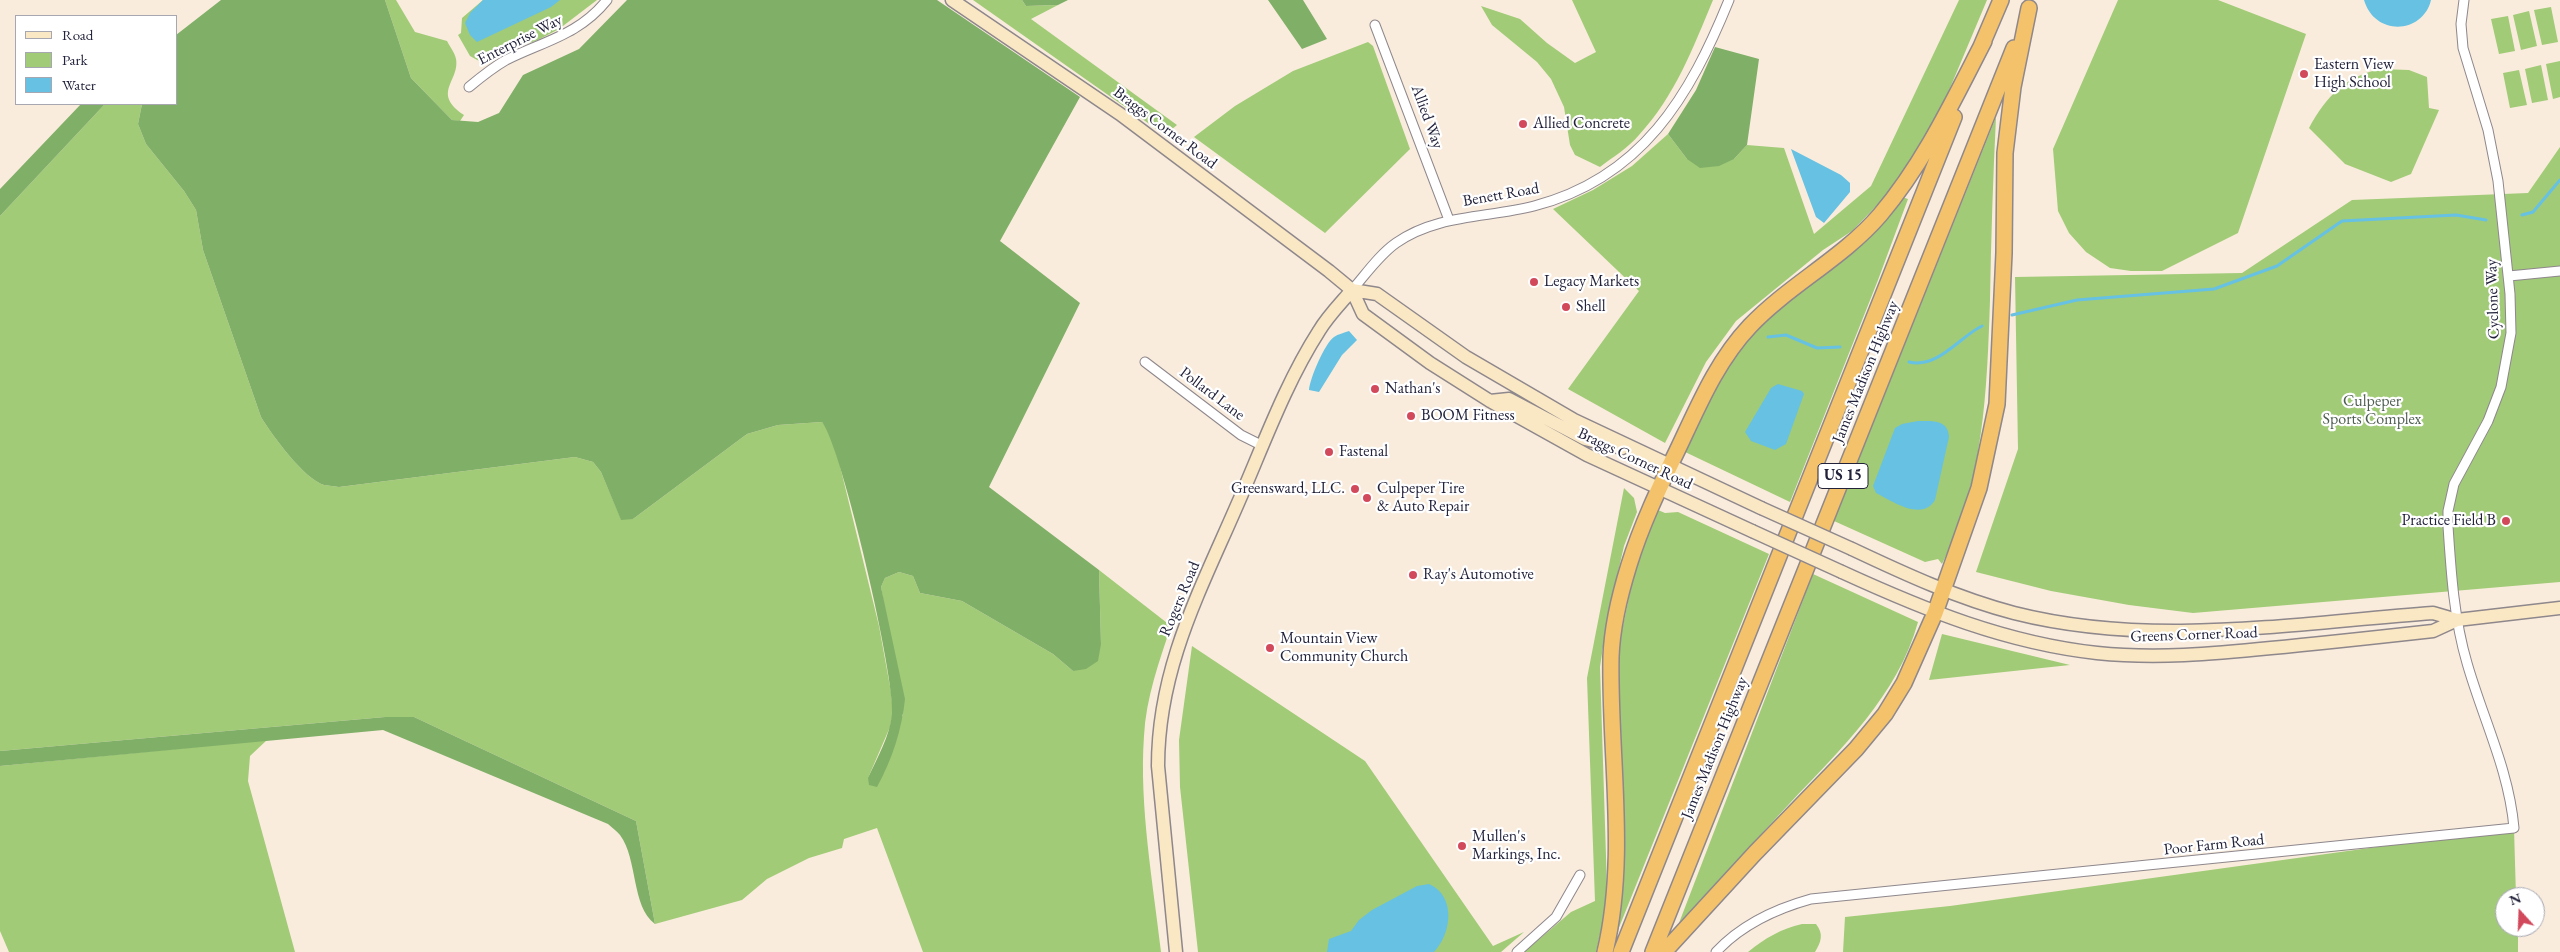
<!DOCTYPE html>
<html>
<head>
<meta charset="utf-8">
<style>
  body { margin:0 }
  #map { position:relative; width:2560px; height:952px; overflow:hidden; background:#f9ecdc; font-family:"EB Garamond",serif }
  canvas { display:block }
  .legend { position:absolute; left:15px; top:15px; width:162px; height:90px; box-sizing:border-box; background:#fff; border:1px solid #a7a7b1; margin:0; padding:6px 9px; list-style:none; font-size:15px; color:#22223b }
  .legend li { display:flex; align-items:center; gap:10px; height:25px }
  .legend b { width:25px; border:1px solid #a7a7b1 }
  .north { position:absolute; left:2495px; top:887px; width:50px; height:50px; box-sizing:border-box; background:#fff; border:1px solid #a7a7b1; border-radius:50%; rotate:340deg; font-size:14px; font-weight:700; line-height:20px; text-align:center; color:#22223b }
  .north::after { content:''; display:block; margin:auto; width:18px; height:22px; background:#d1495b; clip-path:polygon(50% 0,100% 100%,50% 72%,0 100%) }
</style>
</head>
<body>
<div id="map">
<canvas width="2560" height="952"></canvas>
<ul class="legend">
<li><b style="height:6px;background:#fae7c3"></b>Road</li>
<li><b style="height:14px;background:#a1cb77"></b>Park</li>
<li><b style="height:14px;background:#66c1e3"></b>Water</li>
</ul>
<div class="north">N</div>
</div>
<script>
const c = document.querySelector('canvas').getContext('2d');
c.lineJoin = 'round';
function fillPath(path, color) {
  c.fillStyle = color;
  c.fill(path, 'evenodd');
}
function stroke(path, color, width, dash) {
  c.strokeStyle = color;
  c.lineWidth = width;
  c.lineCap = dash ? 'butt' : 'round';
  c.setLineDash(dash || []);
  c.stroke(path);
}
function write(font, color, halo, rows, align = 'center') {
  c.font = font + ' "EB Garamond",serif';
  c.lineWidth = 4.5;
  c.setLineDash([]);
  c.textBaseline = 'middle';
  c.strokeStyle = halo;
  c.fillStyle = color;
  for (const [text, x, y, turn = 0] of rows) {
    c.save();
    c.translate(x, y);
    c.rotate((+turn || 0) * Math.PI / 180);
    c.textAlign = isNaN(turn) ? turn : align;
    if (halo) c.strokeText(text, 0, 0);
    c.fillText(text, 0, 0);
    c.restore();
  }
}
const green = new Path2D(`
  M385,0H396L415,32L447,41C450,47 455,53 456,59C460,81 431,93 464,115L460,121L452,120L411,78Z
  M483,0H597L559,29L538,40L479,61L470,56L458,35L461,33L462,18Z
  M973,0H1022L1026,6L1058,5L1031,19L1177,125L1165,135Z
  M1572,0H1713C1693,48 1675,96 1639,135C1628,148 1613,157 1600,167L1575,155L1570,145L1564,107L1551,79L1537,62L1492,25L1481,6L1520,19L1547,43L1575,63L1596,52Z
  M1959,0H1987L1937,119L1890,192L1852,231L1823,250L1736,321L1706,362L1665,443L1568,389L1639,291L1553,209L1593,190L1632,166L1668,134L1687,159H1734L1747,145L1784,148L1814,234L1871,186Z
  M2118,0H2218L2306,34L2238,233L2162,271H2131L2110,268L2086,252L2069,233L2058,211L2053,149Z
  M2551,7L2558,42L2542,45L2534,10Z
  M2529,11L2537,46L2521,50L2513,15Z
  M2508,16L2515,51L2499,54L2491,19Z
  M1368,42L1373,46L1410,149L1325,233L1194,137L1235,106L1293,71Z
  M2560,61V97L2553,99L2546,64Z
  M2541,65L2548,100L2532,103L2525,69Z
  M2382,69L2409,70L2427,77L2429,108L2439,110L2411,174L2391,182L2345,164L2309,128C2326,97 2346,75 2382,69Z
  M2519,70L2527,105L2510,108L2503,73Z
  M105,104H142L138,124L146,144L184,191L196,210L203,250L261,417C272,435 304,479 324,485C329,486 334,486 339,487L575,457L593,462L601,472L621,519H633L747,434L778,425L822,422L828,429L839,462L879,626L891,692L893,713L890,727L868,778L903,715L881,587L885,578L899,572L913,576L920,593L962,601L1053,654L1073,671L1101,644L1099,570L1171,626C1159,662 1146,698 1144,736C1139,806 1153,882 1161,952H923L877,828L844,839L842,848L809,858L767,879L742,900L655,924L636,821L414,717H385L0,751V216Z
  M1996,117C1993,178 1991,239 1990,300C1987,390 1984,482 1942,564L1938,559L1925,562L1834,521Z
  M2560,147V582L2193,613L2129,605L2051,591L1976,572L2018,449L2015,277L2242,273L2352,200L2528,193Z
  M1902,197L1908,199L1878,280L1790,502L1683,451C1707,400 1731,350 1775,312C1818,274 1869,246 1902,197Z
  M1624,488L1634,498L1637,512L1624,546L1607,620L1600,667L1607,888L1604,917L1596,952H1524L1571,912L1595,901L1587,678Z
  M1658,510L1665,513L1678,512L1769,554L1616,935L1620,853L1619,645L1634,573L1652,519Z
  M1813,574L1918,622C1898,695 1841,749 1790,803C1753,843 1716,883 1679,923Z
  M1942,634L2070,665L1929,680Z
  M1192,646L1365,761L1493,946L1524,932L1501,952H1198L1180,787L1179,740Z
  M267,740L250,756L248,781L295,952H9L0,931V766Z
  M2514,828L2516,897H2505V927H2518V952H1843L1845,917L1950,906Z
  M1802,924H1816C1824,934 1821,942 1815,952H1748C1765,938 1781,929 1802,924Z`);
const forest = new Path2D(`
  M221,0H385L411,78L452,120L478,122L499,113L523,75L579,49L627,0H937L1080,97L1000,241L1080,303L989,487L1099,570L1101,644L1098,661L1086,669L1073,671L1053,654L962,601L920,593L913,576L899,572L885,578L881,587L905,699C902,729 892,760 877,787L869,785L868,778C877,758 890,736 892,714C896,680 842,447 822,422L778,425L747,434L633,519L621,520L601,472L593,462L575,457L339,487C334,486 329,486 324,485C304,479 272,435 261,417L203,250L196,210L184,191L146,144L138,124L142,104H176V35Z
  M1022,0H1068L1058,5L1026,6Z
  M1268,0H1303L1327,39L1302,49Z
  M1715,47L1759,59L1747,145L1734,159L1719,166L1700,168L1687,159L1668,134L1696,90Z
  M81,104H105L0,216V189Z
  M385,717H414L636,821L655,924C631,906 638,859 620,835C617,831 612,828 608,824L383,730L0,766V751Z`);
const water = new Path2D(`
  M483,0H560L551,7L477,42L470,35L465,23L470,13Z
  M2364,0H2431C2423,34 2375,37 2364,0Z
  M1791,149L1841,175L1850,183V192L1824,223L1816,217Z
  M1349,331L1357,340L1342,355L1319,392L1309,390C1310,378 1325,343 1334,337C1338,334 1344,333 1349,331Z
  M1778,384L1802,391L1804,394L1786,444L1775,450L1751,441L1745,432L1771,388Z
  M1918,421C1932,421 1948,419 1949,437L1935,500C1922,522 1892,501 1876,493L1873,486L1895,428L1902,424Z
  M1429,884C1456,896 1452,933 1434,952H1327L1329,939L1351,931L1359,920L1372,910L1417,886Z`);
const stream = new Path2D(`
  M2522,215L2533,212L2560,180
  M2012,315L2077,300L2214,289L2277,266L2342,221L2456,215L2486,220
  M1768,337L1786,335L1817,348L1840,347
  M1909,362C1938,369 1959,337 1982,326`);
const street = new Path2D(`
  M1375,25L1449,220
  M469,87C481,77 492,68 506,60C544,41 579,35 607,0
  M2509,276L2560,271
  M1352,290C1366,274 1379,255 1396,243C1437,214 1488,218 1534,206C1642,178 1690,96 1729,0
  M1145,362L1241,435L1263,446
  M1517,952L1556,917L1580,875
  M1716,952C1742,924 1775,909 1811,899L2514,828C2509,770 2483,719 2467,663C2454,619 2451,572 2448,526V511L2454,484L2488,421L2501,387L2511,333L2510,294L2498,181L2488,130L2463,48L2461,24L2464,0`);
const secondary = new Path2D(`
  M952,0L1120,114L1329,271L1352,290L1363,314L1430,363L1490,401L1587,455L1752,531
  M1352,290L1377,294L1466,357L1574,420L1761,508
  M1490,401L1509,399L1585,439L1622,448
  M1852,549C1905,574 1957,598 2014,613C2152,648 2294,623 2433,613L2457,620
  M1842,572C1925,610 2006,643 2097,653C2155,659 2213,654 2271,648C2325,643 2379,637 2433,631L2457,620L2560,608
  M1176,952L1158,766C1158,668 1200,591 1238,503C1263,446 1285,384 1319,331C1328,316 1341,303 1352,290`);
const highway = new Path2D(`
  M1980,49L2001,0
  M1605,952C1628,856 1609,755 1611,657C1612,627 1620,594 1629,565C1641,526 1659,488 1677,451C1698,407 1716,362 1750,326C1789,285 1843,258 1880,215C1924,163 1953,101 1984,41
  M1621,952L1954,117
  M1653,952L2014,48
  M1664,952L1755,853L1856,749L1885,714L1904,683L1935,613L1979,488L1997,404L2004,253L2005,153L2013,87L2029,8`);
const secondaryBridge = new Path2D(`
  M1761,508L1852,549
  M1752,531L1842,572`);
const markers = [
  [2304,74,5,"#d1495b"],
  [1523,124,5,"#d1495b"],
  [1534,282,5,"#d1495b"],
  [1566,307,5,"#d1495b"],
  [1375,389,5,"#d1495b"],
  [1411,416,5,"#d1495b"],
  [1329,452,5,"#d1495b"],
  [1355,489,5,"#d1495b"],
  [1367,498,5,"#d1495b"],
  [2506,521,5,"#d1495b"],
  [1413,575,5,"#d1495b"],
  [1270,648,5,"#d1495b"],
  [1462,846,5,"#d1495b"]
];
const shields = [
  [1843,476,50]
];
const shieldNames = [
  ["US 15",1843,476]
];
const streetNames = [
  ["Enterprise Way",520,40,-27],
  ["Allied Way",1427,117,70],
  ["Braggs Corner Road",1165,128,37],
  ["Benett Road",1501,195,-10],
  ["Cyclone Way",2493,299,-92],
  ["James Madison Highway",1866,372,-68],
  ["Pollard Lane",1212,394,37],
  ["Braggs Corner Road",1635,459,25],
  ["Rogers Road",1180,599,-67],
  ["Greens Corner Road",2194,635,-2],
  ["James Madison Highway",1715,748,-68],
  ["Poor Farm Road",2214,845,-6]
];
const poiNames = [
  ["Eastern View",2314,65],
  ["High School",2314,83],
  ["Allied Concrete",1533,124],
  ["Legacy Markets",1544,282],
  ["Shell",1576,307],
  ["Nathan's",1385,389],
  ["BOOM Fitness",1421,416],
  ["Fastenal",1339,452],
  ["Greensward, LLC.",1345,489,"right"],
  ["Culpeper Tire",1377,489],
  ["& Auto Repair",1377,507],
  ["Practice Field B",2496,521,"right"],
  ["Ray's Automotive",1423,575],
  ["Mountain View",1280,639],
  ["Community Church",1280,657],
  ["Mullen's",1472,837],
  ["Markings, Inc.",1472,855]
];
const parkNames = [
  ["Culpeper",2372,402],
  ["Sports Complex",2372,420]
];
fillPath(green, '#a1cb77');
fillPath(forest, '#80af68');
fillPath(water, '#66c1e3');
stroke(stream, '#66c1e3', 3);
stroke(street, '#8e878c', 11);
stroke(secondary, '#8e878c', 15);
stroke(highway, '#8e878c', 18);
stroke(street, '#fff', 9);
stroke(secondary, '#fae7c3', 12);
stroke(highway, '#f3c26a', 15);
stroke(secondaryBridge, '#8e878c', 15, []);
stroke(secondaryBridge, '#fae7c3', 12);
for (const [x, y, r, color] of markers) {
  const dot = new Path2D();
  dot.arc(x, y, r, 0, 2 * Math.PI);
  c.fillStyle = color;
  c.fill(dot);
  stroke(dot, '#fff', 2);
}
for (const [x, y, w] of shields) {
  const box = new Path2D();
  box.roundRect(x - w / 2, y - 12.5, w, 25, 4);
  c.fillStyle = '#fff';
  c.fill(box);
  stroke(box, '#22223b', 1);
}
write('bold 15px', '#22223b', null, shieldNames);
write('16px', '#22223b', '#fff', streetNames);
write('16px', '#22223b', '#fff', poiNames, 'left');
write('16px', '#4e5d50', '#fff', parkNames);
</script>
</body>
</html>
